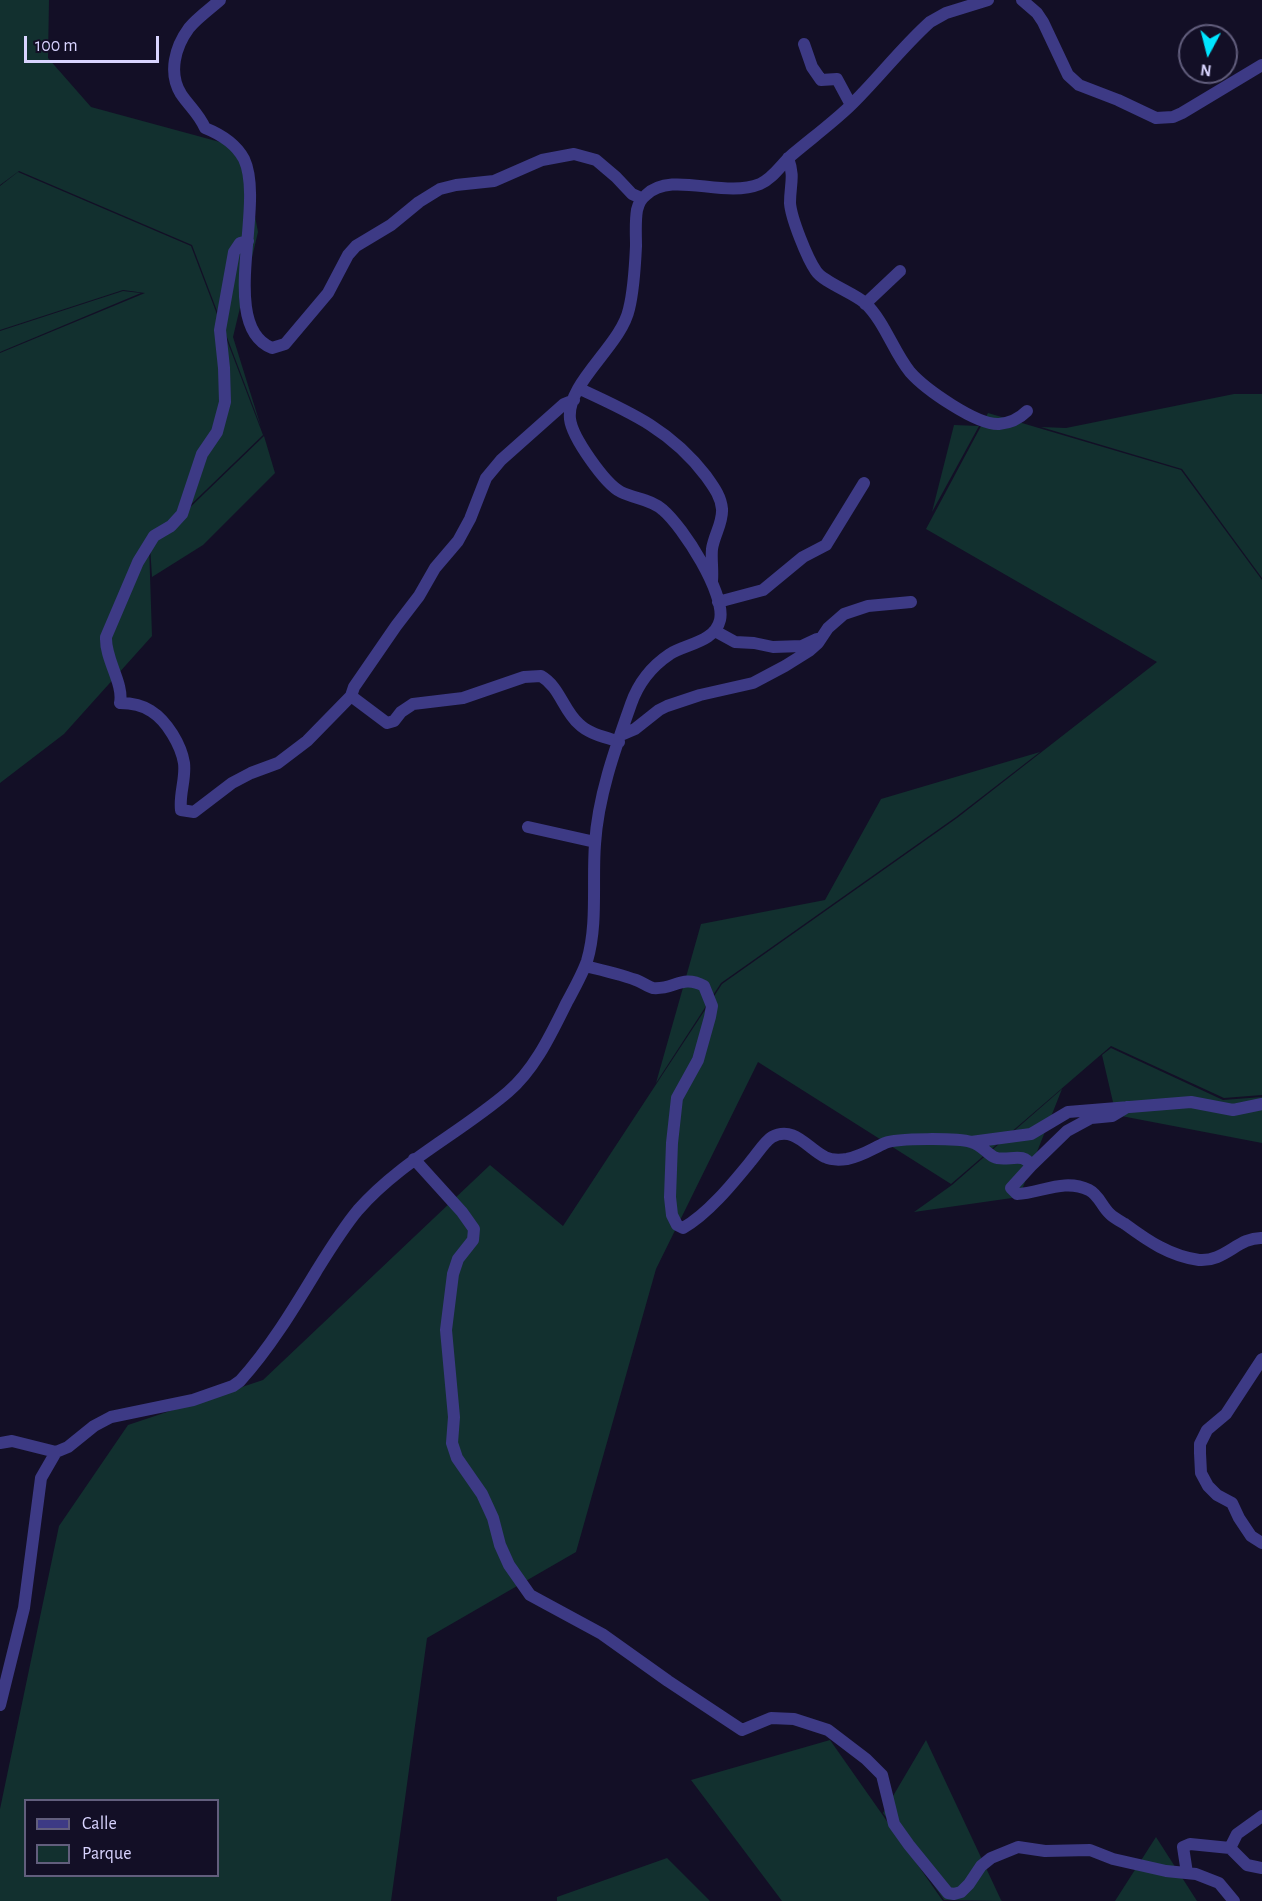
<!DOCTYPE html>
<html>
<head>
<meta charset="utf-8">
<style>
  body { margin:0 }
  #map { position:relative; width:1262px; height:1901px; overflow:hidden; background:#130f26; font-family:"Alegreya Sans",sans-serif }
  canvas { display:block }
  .legend { position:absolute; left:24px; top:1799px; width:195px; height:78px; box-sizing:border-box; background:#130f26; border:2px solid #625e7d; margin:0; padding:8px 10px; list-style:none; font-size:18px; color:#d9d4ff }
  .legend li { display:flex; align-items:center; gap:12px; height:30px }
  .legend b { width:30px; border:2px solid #625e7d }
  .north { position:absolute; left:1178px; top:24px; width:60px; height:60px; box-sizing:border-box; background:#130f26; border:2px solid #625e7d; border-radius:50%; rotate:187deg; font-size:16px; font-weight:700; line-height:24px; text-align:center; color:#d9d4ff }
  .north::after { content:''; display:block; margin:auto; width:21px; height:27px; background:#00e5ff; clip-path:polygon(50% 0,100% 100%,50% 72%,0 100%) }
  .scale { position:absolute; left:24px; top:36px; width:135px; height:27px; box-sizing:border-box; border:3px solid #d9d4ff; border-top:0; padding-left:8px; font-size:18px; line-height:21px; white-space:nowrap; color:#d9d4ff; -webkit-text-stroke:4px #130f26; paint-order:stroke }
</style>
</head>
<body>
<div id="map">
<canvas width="1262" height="1901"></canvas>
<ul class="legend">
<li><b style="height:8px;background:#3d3a85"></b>Calle</li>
<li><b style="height:16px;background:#12302f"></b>Parque</li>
</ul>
<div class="north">N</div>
<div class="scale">100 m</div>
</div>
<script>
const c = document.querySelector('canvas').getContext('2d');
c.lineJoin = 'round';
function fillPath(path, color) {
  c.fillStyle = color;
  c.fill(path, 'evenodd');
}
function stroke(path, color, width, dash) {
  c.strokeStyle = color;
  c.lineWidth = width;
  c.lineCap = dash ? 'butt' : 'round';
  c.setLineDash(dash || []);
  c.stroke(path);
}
const green = new Path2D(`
  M0,0H49L48,58L91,107L242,148L258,232L233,337L261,427L192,245L19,171L0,185Z
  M18,172L191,246L263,435L149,545L152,636L64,734L0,783V353L145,293L123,290L0,330V186Z
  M123,291L141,293L0,352V331Z
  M1234,394H1262V578L1182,469L1041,427L1066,428Z
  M988,413L1181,470L1262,580V1095L1224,1098L1111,1046L951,1184L758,1062L656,1269L576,1552L427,1638L391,1901H0V1809L59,1526L128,1425L263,1380L490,1165L563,1226L722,984L957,818L1157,662L926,529ZM26,1800H218V1876H26Z
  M954,425L979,426L932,512Z
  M264,436L275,473L203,545L152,577L150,546Z
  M1040,752L956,817L721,983L656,1083L701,924L825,900L881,799Z
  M1111,1048L1223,1100L1262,1097V1143L1116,1115L1102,1055Z
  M1062,1089L1019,1197L914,1212L952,1185Z
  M830,1740L943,1901H782L691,1780Z
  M926,1740L1001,1900L1002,1901L944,1900L883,1813Z
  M1156,1837L1197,1901H1115Z
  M667,1858L710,1901H557V1897Z`);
const minor = new Path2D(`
  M220,0C210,9 197,18 189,28C175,47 168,73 181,94C189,106 199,114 205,128C220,134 236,144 244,159C266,205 217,326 272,348L285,344L328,293L348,255L356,246L391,225L419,202L440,189L456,185L494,181L542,160L574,154L596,160L616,177L632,194L641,198
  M1022,0L1037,13L1043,22L1068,75L1079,85L1118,100L1156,118L1173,117L1182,113L1262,65
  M804,44L812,67L821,80L837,79L851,105
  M788,158C795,177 790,184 790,203C791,218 807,258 816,271C823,282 854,293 865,303C885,322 893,351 910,372C925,389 976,425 999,424C1011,423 1019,419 1027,411
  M248,241L240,243L234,252L220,330L224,368L225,402L217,432L202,454L182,514L171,526L154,536L138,562L106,637C105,660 124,683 120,703C131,703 142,705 151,711C167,721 181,745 184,763C186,779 179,794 181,810L194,812L232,783L251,773L278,763L307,741L351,696L354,687L396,626L419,596L435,568L458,541L470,519L486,478L501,460L564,404L574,400
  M865,304L900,271
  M580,389C630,412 671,430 706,476C713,486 721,496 722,509C723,523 714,535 712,549C711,559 713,570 712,581
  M718,602L763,590L803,557L826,545L864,483
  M715,631L735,642L754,643L773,647L802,646L817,639
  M351,696L387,723L394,721L401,712L413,704L463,698L524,677L541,676C560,687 563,710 579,724C589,734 606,737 619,742
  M621,735L635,729L659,710L667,706L700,695L753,683L785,666L809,651L818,643L828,628L844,614L868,606L911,602
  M528,827L595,842
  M585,966C602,970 619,974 636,980C642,982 648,987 653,988C674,990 682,974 704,986L712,1006L710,1017L698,1060L677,1098L672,1143L670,1197L672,1215L677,1225L683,1228C708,1214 733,1183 751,1161C757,1154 765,1141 772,1137C794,1125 808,1149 825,1157C831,1160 840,1160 847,1159C862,1156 872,1149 885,1143C897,1138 958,1138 971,1142C981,1144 986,1153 994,1157C1006,1163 1024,1150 1031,1166L1011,1188L1017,1194C1041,1193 1064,1178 1089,1190C1099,1195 1102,1207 1110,1214C1114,1218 1120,1221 1125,1224C1148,1241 1170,1256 1199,1260C1225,1262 1238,1237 1262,1238
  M971,1142L1031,1134L1068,1112L1191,1102L1233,1110L1262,1104
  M414,1159L462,1212L474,1229L473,1240L458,1259L453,1274L446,1330L454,1417L452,1443L457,1458L482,1494L493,1518L500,1545L509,1565L530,1595L602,1634L668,1681L742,1730L771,1718L794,1719L828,1730L866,1759L882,1775L894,1824L909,1845L948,1893L954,1894L961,1892L969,1884L981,1866L991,1858L1018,1847L1045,1851L1090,1850L1113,1859L1166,1871L1196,1874L1219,1883L1234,1901
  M1031,1166L1067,1131L1091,1118L1112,1116L1127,1107
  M1262,1359L1226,1414L1207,1430L1200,1444V1453L1201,1473L1208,1486L1217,1495L1232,1503L1239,1518L1251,1536L1262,1543
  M0,1443L12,1441L56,1452
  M0,1705L24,1608L41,1478L56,1452L68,1447L94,1426L111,1417L193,1400L233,1386L240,1381C270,1348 294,1308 317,1270C330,1249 343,1228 358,1210C401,1161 459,1134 508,1092C535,1069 551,1034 567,1002C574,989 582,975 587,961C598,924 592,882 595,844C598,796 615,749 631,704C638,684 652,666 670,654C686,644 715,642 720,620C726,594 683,527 663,510C651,499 635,499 621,492C605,484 572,437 570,419C566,383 621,346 629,309C634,289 635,267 636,246C636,234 635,222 637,210C639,203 640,200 646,195C672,170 723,199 760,184C774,178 782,163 793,154C812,138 831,124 849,107C877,80 901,48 930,22L946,13L988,0
  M1230,1848L1247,1865L1262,1868
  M1187,1873L1183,1847L1190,1844L1230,1848L1237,1834L1262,1816`);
fillPath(green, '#12302f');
stroke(minor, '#3d3a85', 12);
</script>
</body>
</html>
